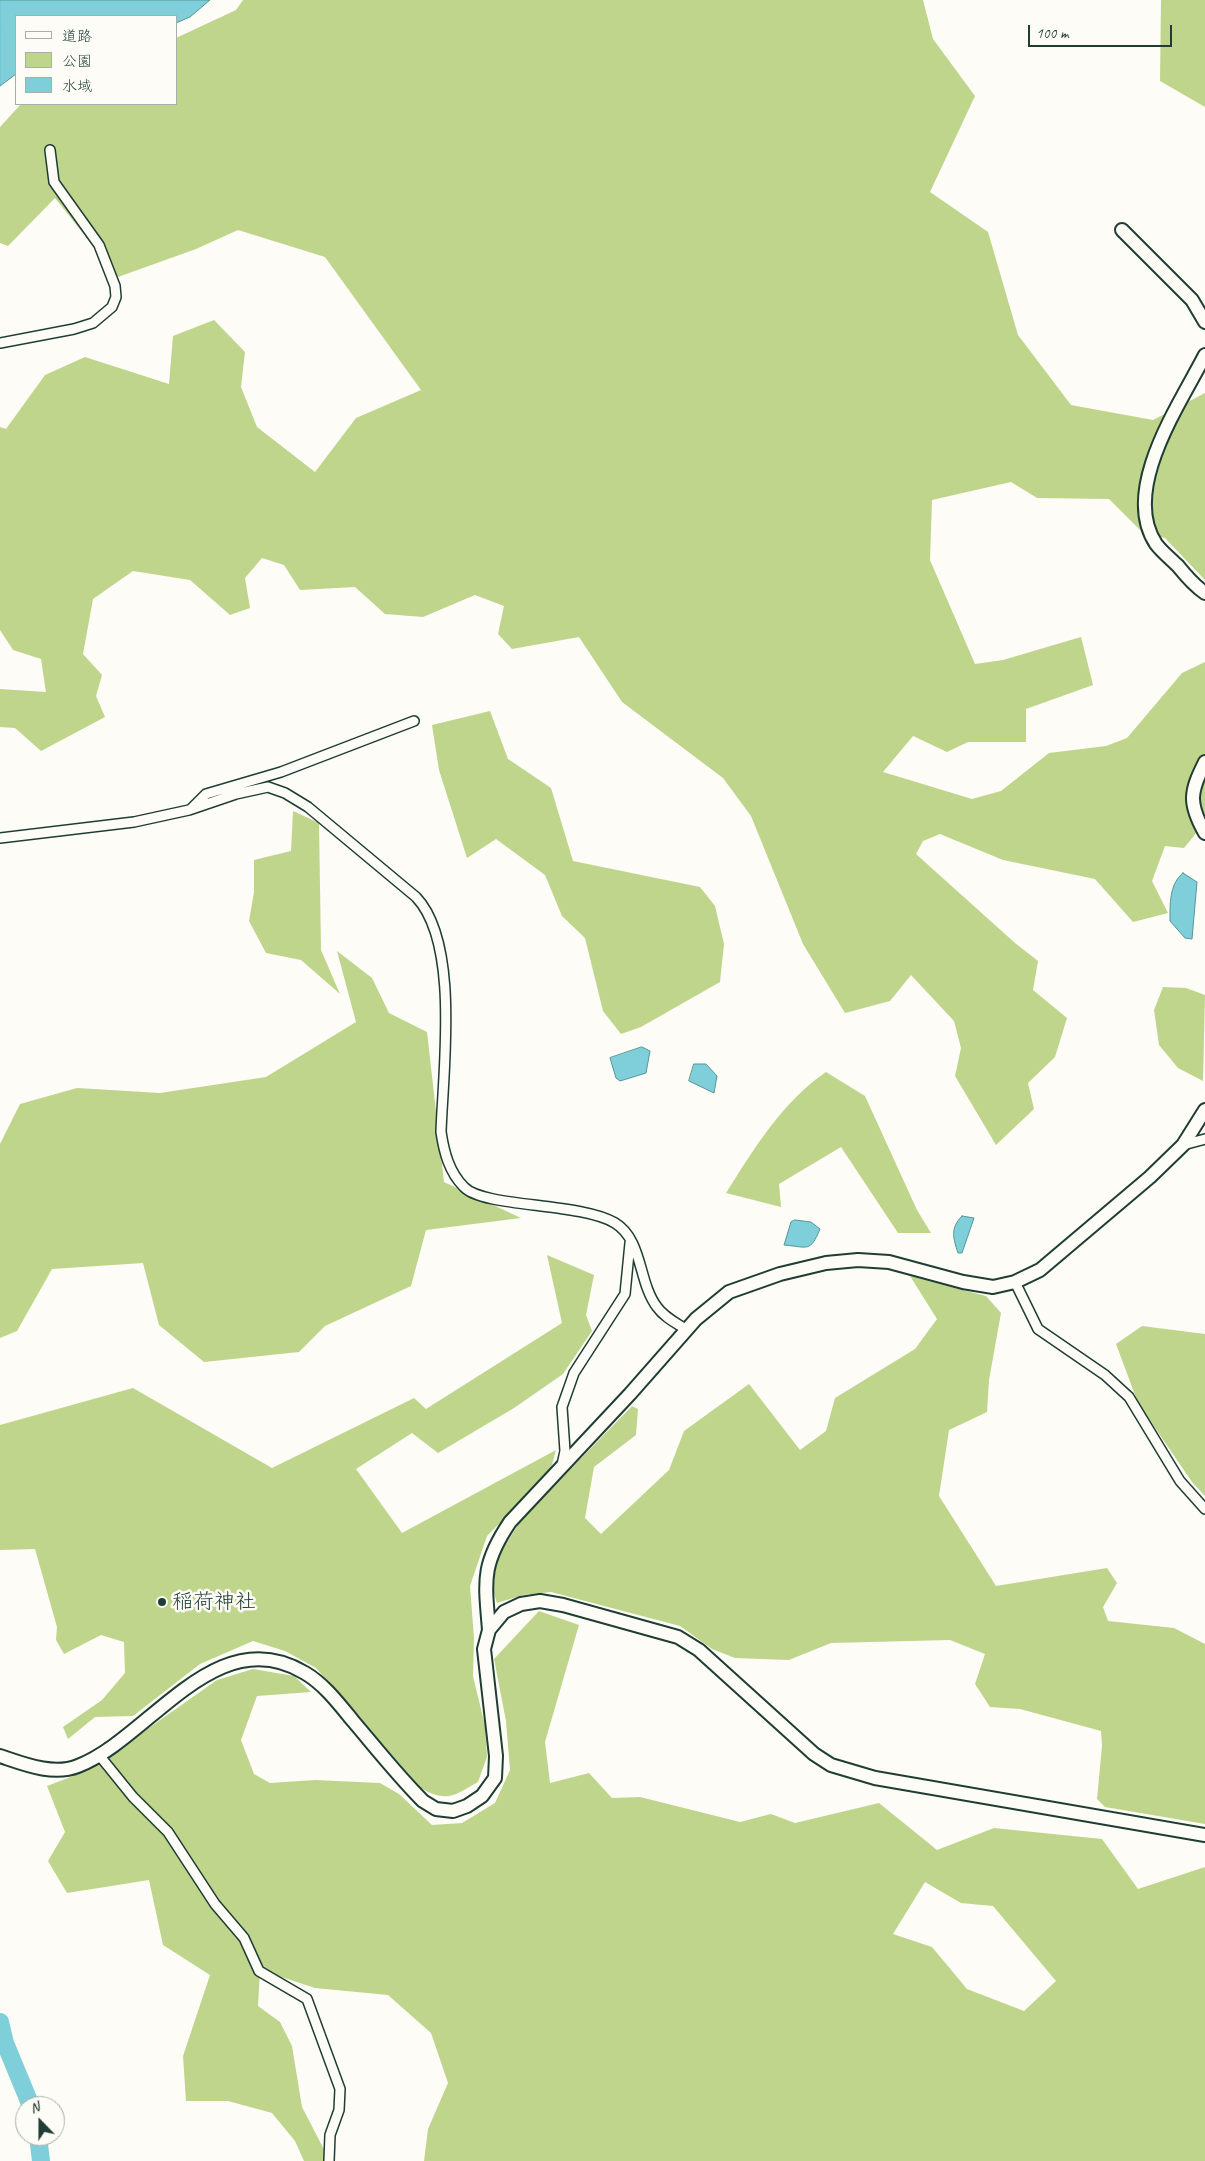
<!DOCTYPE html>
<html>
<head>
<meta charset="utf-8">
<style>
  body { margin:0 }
  #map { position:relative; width:1205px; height:2161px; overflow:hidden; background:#fdfcf7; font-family:Caveat,"Klee One",sans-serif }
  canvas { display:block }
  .legend { position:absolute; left:15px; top:15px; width:162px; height:90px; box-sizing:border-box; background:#fdfcf7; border:1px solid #a4b0a9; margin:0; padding:6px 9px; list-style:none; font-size:15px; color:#1f3d34 }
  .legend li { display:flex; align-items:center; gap:10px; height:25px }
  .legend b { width:25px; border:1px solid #a4b0a9 }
  .north { position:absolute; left:15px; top:2096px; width:50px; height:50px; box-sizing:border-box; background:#fdfcf7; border:1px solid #a4b0a9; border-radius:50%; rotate:338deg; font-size:14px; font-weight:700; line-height:20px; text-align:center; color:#1f3d34 }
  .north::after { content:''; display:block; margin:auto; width:18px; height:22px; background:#1f3d34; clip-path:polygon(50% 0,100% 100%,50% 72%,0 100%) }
  .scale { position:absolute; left:1028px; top:25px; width:144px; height:22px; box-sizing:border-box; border:2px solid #1f3d34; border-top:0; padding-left:6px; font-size:15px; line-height:18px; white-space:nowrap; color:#1f3d34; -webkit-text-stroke:4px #fdfcf7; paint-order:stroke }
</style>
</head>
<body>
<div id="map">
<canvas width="1205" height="2161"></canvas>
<ul class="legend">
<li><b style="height:6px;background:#fdfcf7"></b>道路</li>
<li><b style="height:14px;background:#bfd58b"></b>公園</li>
<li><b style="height:14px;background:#7ecfd9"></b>水域</li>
</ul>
<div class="north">N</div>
<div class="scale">100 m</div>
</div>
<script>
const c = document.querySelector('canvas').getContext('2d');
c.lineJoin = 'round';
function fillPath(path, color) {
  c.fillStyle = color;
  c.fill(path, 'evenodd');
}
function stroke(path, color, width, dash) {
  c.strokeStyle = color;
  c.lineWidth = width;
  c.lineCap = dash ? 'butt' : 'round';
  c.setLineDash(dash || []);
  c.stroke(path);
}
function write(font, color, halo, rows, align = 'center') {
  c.font = font + ' Caveat,"Klee One",sans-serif';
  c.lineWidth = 5;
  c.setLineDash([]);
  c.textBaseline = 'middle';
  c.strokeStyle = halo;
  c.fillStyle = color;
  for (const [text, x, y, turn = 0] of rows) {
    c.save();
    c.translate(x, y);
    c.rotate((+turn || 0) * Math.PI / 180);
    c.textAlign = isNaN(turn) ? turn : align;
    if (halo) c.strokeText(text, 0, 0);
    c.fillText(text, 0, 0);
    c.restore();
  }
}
const green = new Path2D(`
  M243,0H923L933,39L975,96L930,192L988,232L1018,335L1071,405L1153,420L1205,393V580L1165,538L1141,531L1109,499L1037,498L1011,482L932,500L930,560L975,664L1003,660L1081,637L1093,685L1026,709V742H968L947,752L913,736L883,772L972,799L1001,791L1049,753L1106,746L1127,738L1182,673L1205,662V834L1197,832L1184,848L1165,846L1152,881L1168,913L1133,922L1095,879L1003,860L940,834L923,841L916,854L1015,943L1038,961L1033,990L1067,1018L1055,1057L1028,1083L1034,1109L996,1145L955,1076L961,1048L954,1021L911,975L890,1001L845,1013L803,944L751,816L723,778L622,702L579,637L512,649L498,634L504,606L475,595L423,617L385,614L355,587L300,590L284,565L262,558L245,578L250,608L230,615L190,580L133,571L93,599L83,654L102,675L96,696L105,717L41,751L15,728L0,727V689L46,692L41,659L13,650L0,630V427L6,429L45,375L85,357L169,384L173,336L214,320L245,352L241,387L257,427L315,472L356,418L421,390L325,257L238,230L196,249L118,277L55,198L8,246L0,243V127L21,104H176V38L236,10Z
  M1161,0H1205V107L1160,81Z
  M490,711L508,759L551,788L573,861L700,887L715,906L724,944L720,982L641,1027L621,1034L603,1011L585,938L562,916L545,875L496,839L467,858L439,770L432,725Z
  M293,811L319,823L321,950L340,994L301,960L266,953L249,921L254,892V860L291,851Z
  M337,951L372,978L389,1013L427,1032L444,1182L521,1218L426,1230L411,1286L325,1326L299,1352L204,1362L159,1325L143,1263L52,1269L17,1331L0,1338V1144L20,1104L77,1088L160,1093L266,1077L356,1022Z
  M1163,987L1186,988L1205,995L1203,1081L1178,1068L1159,1045L1154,1010Z
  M826,1072L865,1096L917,1210L931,1233H898L841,1147L779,1184L781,1207L726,1193C754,1149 782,1102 826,1072Z
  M547,1255L594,1275L586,1315L592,1331L563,1374L514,1408L438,1453L412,1433L356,1469L402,1533L556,1450L550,1472L487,1536L470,1586L474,1638L473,1676L485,1726L487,1757L478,1782C454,1796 447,1802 422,1789L316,1668L285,1651L253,1641L200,1664L133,1716L95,1717L68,1739L63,1727L102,1700L125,1673L124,1642L101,1635L64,1654L56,1640L57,1627L35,1549L0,1550V1425L133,1388L272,1468L414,1398L426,1409L562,1323Z
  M910,1276L986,1296L1001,1313L989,1380L987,1412L949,1430L939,1496L996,1586L1107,1568L1117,1583L1103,1607L1108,1621L1174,1628L1205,1644V1824L1105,1807L1097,1799L1102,1746L1101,1731L1020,1709L990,1707L975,1684L985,1654L950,1640L831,1643L789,1660L735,1658L712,1649L680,1626L551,1592L523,1595L497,1603L492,1587L498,1557L521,1520L632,1406L638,1409L636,1435L594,1467L585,1518L601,1534L669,1470L684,1431L749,1384L800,1450L826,1431L835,1398L915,1349L937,1319Z
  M1142,1326L1205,1334V1496L1192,1482L1138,1403L1116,1344Z
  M539,1611L579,1625L545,1742L550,1783L589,1773L612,1798L640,1797L740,1822L771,1814L795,1823L879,1803L937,1850L994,1828L1102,1839L1138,1889L1205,1867V2161H424L428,2129L448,2083L431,2033L388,1995L315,1988L260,1970L258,2006L280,2022L292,2046L302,2107L330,2161H304L295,2141L272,2113L228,2101H186L183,2056L210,1975L163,1945L149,1880L67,1893L48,1861L65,1832L47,1786L89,1770L217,1680L253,1669L294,1676L311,1692L257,1696L241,1740L254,1774L270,1783L315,1780L380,1783L399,1794L432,1825L462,1823L495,1803L510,1770L506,1721L494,1659ZM925,1882L961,1903L993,1906L1056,1981L1024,2011L967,1989L932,1947L893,1934Z`);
const water = new Path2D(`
  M0,0H210L190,17L176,23V16H16V74L0,86Z
  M1183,873L1197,882L1192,939L1185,938L1170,921C1170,905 1169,884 1183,873Z
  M642,1047L650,1051L646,1073L620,1081L616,1078L610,1058Z
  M694,1064H706L717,1076L714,1093L689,1081Z
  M962,1216L974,1218L962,1253H958C953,1238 950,1228 962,1216Z
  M795,1220L811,1222L820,1229C810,1253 808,1247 784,1245L791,1222Z`);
const river = new Path2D(`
  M0,2022L5,2043L31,2106
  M38,2136L41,2161`);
const street = new Path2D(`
  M0,343L74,329L93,323L112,307L116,297L115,286L99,245L54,182L50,150
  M191,809L206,794L281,772L414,721
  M0,838L134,822L189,810L236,794L268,787L285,793L308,807L416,897C460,943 443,1070 441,1132C444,1152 449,1172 464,1187C484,1208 579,1202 615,1223C643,1240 638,1282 657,1307C664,1317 676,1323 687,1330
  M1183,1145L1205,1139
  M1015,1282L1038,1329L1105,1375L1129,1397L1180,1481L1205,1509
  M562,1465L565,1451L562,1407L574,1373L625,1294L630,1243
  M99,1755L133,1797L168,1832L215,1904L244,1938L259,1971L307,1999L340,2089L339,2110L330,2135L329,2161`);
const secondary = new Path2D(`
  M1122,230L1192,300L1205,322
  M1205,355C1180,404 1120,490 1156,544C1162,552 1171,559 1178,566C1186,576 1195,586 1205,593
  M1205,762C1190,792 1188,803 1205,833
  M489,1630C485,1581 481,1565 510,1522L630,1394L696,1319L729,1292L780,1274L826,1263L858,1260L889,1262L963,1282L993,1287L1015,1282L1040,1270L1150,1177L1183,1145L1205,1110
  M0,1756C24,1764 53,1776 78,1766C150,1738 216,1619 305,1673C324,1684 339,1704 353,1721C376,1748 398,1776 423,1801L436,1809L453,1811L467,1806L482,1796L495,1778L496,1756L484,1649L489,1630L504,1612L521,1604L540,1601L563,1605L678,1637L699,1650L814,1754L831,1765L875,1778L1205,1835`);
const markers = [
  [162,1602,5,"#1f3d34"]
];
const poiNames = [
  ["稲荷神社",172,1602]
];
fillPath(green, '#bfd58b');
fillPath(water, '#7ecfd9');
stroke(water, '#589597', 1);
stroke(river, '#7ecfd9', 18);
stroke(street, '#1f3d34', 12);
stroke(secondary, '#1f3d34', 16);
stroke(street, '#fdfcf7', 9);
stroke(secondary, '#fdfcf7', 12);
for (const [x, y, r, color] of markers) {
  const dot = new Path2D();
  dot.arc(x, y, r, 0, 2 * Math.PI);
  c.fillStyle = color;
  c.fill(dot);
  stroke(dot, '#fdfcf7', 2);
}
write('21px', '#1f3d34', '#fdfcf7', poiNames, 'left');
</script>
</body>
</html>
